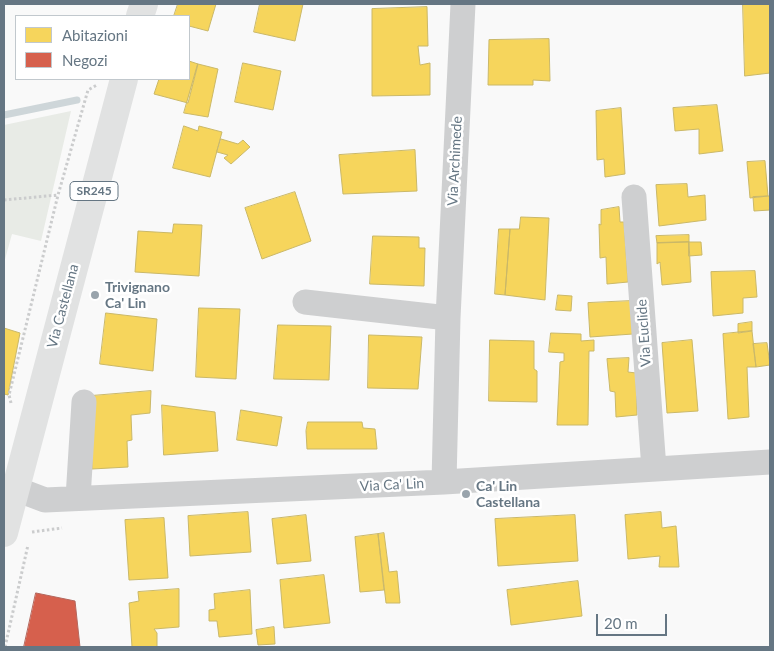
<!DOCTYPE html>
<html>
<head>
<meta charset="utf-8">
<style>
  body { margin:0 }
  #map { position:relative; width:774px; height:651px; overflow:hidden; background:#f9f9f9; font-family:Lato,sans-serif }
  canvas { display:block }
  .frame { position:absolute; inset:0; border:5px solid #657683; pointer-events:none }
  .legend { position:absolute; left:15px; top:15px; width:175px; height:65px; box-sizing:border-box; background:#fff; border:1px solid #c1c8cd; margin:0; padding:6px 9px; list-style:none; font-size:15px; color:#657683 }
  .legend li { display:flex; align-items:center; gap:10px; height:25px }
  .legend b { width:25px; border:1px solid #c1c8cd }
  .scale { position:absolute; left:596px; top:614px; width:71px; height:22px; box-sizing:border-box; border:2px solid #657683; border-top:0; padding-left:6px; font-size:15px; line-height:18px; white-space:nowrap; color:#657683; -webkit-text-stroke:4px #fff; paint-order:stroke }
</style>
</head>
<body>
<div id="map">
<canvas width="774" height="651"></canvas>
<div class="frame"></div>
<ul class="legend">
<li><b style="height:14px;background:#f6d55c"></b>Abitazioni</li>
<li><b style="height:14px;background:#d6604d"></b>Negozi</li>
</ul>
<div class="scale">20 m</div>
</div>
<script>
const c = document.querySelector('canvas').getContext('2d');
c.lineJoin = 'round';
function fillPath(path, color) {
  c.fillStyle = color;
  c.fill(path, 'evenodd');
}
function stroke(path, color, width, dash) {
  c.strokeStyle = color;
  c.lineWidth = width;
  c.lineCap = dash ? 'butt' : 'round';
  c.setLineDash(dash || []);
  c.stroke(path);
}
function write(font, color, halo, rows, align = 'center') {
  c.font = font + ' Lato,sans-serif';
  c.lineWidth = 5;
  c.setLineDash([]);
  c.textBaseline = 'middle';
  c.strokeStyle = halo;
  c.fillStyle = color;
  for (const [text, x, y, turn = 0] of rows) {
    c.save();
    c.translate(x, y);
    c.rotate((+turn || 0) * Math.PI / 180);
    c.textAlign = isNaN(turn) ? turn : align;
    if (halo) c.strokeText(text, 0, 0);
    c.fillText(text, 0, 0);
    c.restore();
  }
}
const green = new Path2D(`
  M71,111L41,241L12,234L4,263V125Z`);
const homes = new Path2D(`
  M178,4H216L208,31L189,26V16H174Z
  M260,4H303L295,41L254,32Z
  M743,4H770V73L745,76Z
  M427,7L428,46H418L420,65L430,63V95L372,96V9Z
  M549,39L550,81L533,80V85H488L489,40Z
  M189,61L198,64L188,103L154,94L159,79H189Z
  M243,63L281,71L273,110L235,102Z
  M198,64L218,69L208,117L184,113Z
  M717,105L723,151L699,154V129L675,131L673,108Z
  M621,108L625,174L605,177L604,159L597,160L596,111Z
  M184,126L198,131L199,126L222,132L210,177L173,168Z
  M221,139L238,144L243,140L250,147L231,164L224,158L228,155L217,152Z
  M415,150L417,191L343,194L339,155Z
  M765,161L768,196L750,198L747,162Z
  M687,184L688,197L705,195L706,220L659,226L656,185Z
  M295,192L311,241L262,259L245,208Z
  M768,196H770V210L754,211L753,197Z
  M619,207L620,222H624L628,282L607,284L606,257L600,258L599,224L601,225V210Z
  M521,217L549,218L545,300L505,295L510,229H519Z
  M174,224L202,225L199,276L135,272L138,231L172,233Z
  M499,229H510L505,295L495,294Z
  M689,235V242L657,243L656,236Z
  M373,236L419,237V248H425L424,286L370,284Z
  M689,242H701L702,255L689,256Z
  M689,242L691,282L662,285L660,262L657,264V243Z
  M755,271L757,297L743,298V313L713,316L711,272Z
  M558,295L572,296L571,311L556,310Z
  M631,301L633,334L590,337L588,303Z
  M199,308L240,309L236,379L196,377Z
  M106,313L157,319L153,371L100,364Z
  M752,322V331L738,333V324Z
  M278,325L331,326L329,380L274,379Z
  M4,328L20,333L8,395L4,394Z
  M752,331L756,367H747L749,417L728,419L723,334Z
  M551,333L581,334V341L594,340V351H589L588,425H557L560,362L564,361V353L549,352Z
  M369,335L422,337L418,389L368,388Z
  M490,340L534,341V369L537,371V402L489,401Z
  M692,340L698,411L667,413L662,343Z
  M767,343L770,365L756,367L753,344Z
  M629,358L628,372L636,373L637,415L616,417L615,392L610,391L607,359Z
  M151,391L150,413L131,415L132,440L127,441L128,467L92,469L91,396Z
  M162,405L215,412L218,451L164,455Z
  M241,410L282,417L277,446L237,440Z
  M308,422H362L363,428L375,429L377,449H307L306,431Z
  M248,512L251,552L190,556L188,516Z
  M661,512L662,528L676,526L679,567H659L660,556L628,559L625,515Z
  M306,515L311,561L277,564L272,519Z
  M575,515L578,561L498,566L495,519Z
  M164,518L168,578L129,580L125,520Z
  M384,533L389,572L397,571L400,603H386L378,534Z
  M378,534L384,590L360,592L355,537Z
  M324,575L330,623L284,628L280,580Z
  M578,581L582,616L511,625L507,590Z
  M179,589V627L154,629L157,633V647H132L129,603L139,601L138,592Z
  M250,590L252,634L219,637L217,621H209V610L215,609L214,594Z
  M274,627L275,644L258,645L256,630Z`);
const shops = new Path2D(`
  M36,593L75,601L80,647H24Z`);
const stream = new Path2D(`
  M4,115L77,100`);
const path = new Path2D(`
  M4,200L58,195
  M11,403L9,395L58,195L88,90L97,85
  M32,532L62,528
  M5,647L28,545`);
const minor = new Path2D(`
  M634,197L654,469
  M305,302L448,318
  M444,482L448,318L463,4
  M16,489L45,500L444,482L770,462
  M78,498L84,402`);
const major = new Path2D(`
  M140,16L144,4
  M4,533L124,79`);
const markers = [
  [95,295,5,"#99a4ac"],
  [466,494,5,"#99a4ac"]
];
const shields = [
  [94,191,48]
];
const shieldNames = [
  ["SR245",94,191]
];
const streetNames = [
  ["Via Archimede",455,161,-87],
  ["Via Castellana",63,306,-75],
  ["Via Euclide",644,333,-94],
  ["Via Ca' Lin",392,485,-3]
];
const poiNames = [
  ["Trivignano",105,287],
  ["Ca' Lin",105,303],
  ["Ca' Lin",476,486],
  ["Castellana",476,502]
];
fillPath(green, '#e8ebe6');
fillPath(homes, '#f6d55c');
stroke(homes, '#cab868', 1);
fillPath(shops, '#d6604d');
stroke(shops, '#b4675d', 1);
stroke(stream, '#ced6d9', 7);
stroke(path, '#cbcccd', 3, [2.5, 2.5]);
stroke(minor, '#cecfd0', 25);
stroke(major, '#e1e2e2', 28);
for (const [x, y, r, color] of markers) {
  const dot = new Path2D();
  dot.arc(x, y, r, 0, 2 * Math.PI);
  c.fillStyle = color;
  c.fill(dot);
  stroke(dot, '#fff', 2);
}
for (const [x, y, w] of shields) {
  const box = new Path2D();
  box.roundRect(x - w / 2, y - 9.5, w, 19, 4);
  c.fillStyle = '#fff';
  c.fill(box);
  stroke(box, '#657683', 1);
}
write('bold 12px', '#657683', null, shieldNames);
write('14px', '#657683', '#fff', streetNames);
write('bold 14px', '#657683', '#fff', poiNames, 'left');
</script>
</body>
</html>
